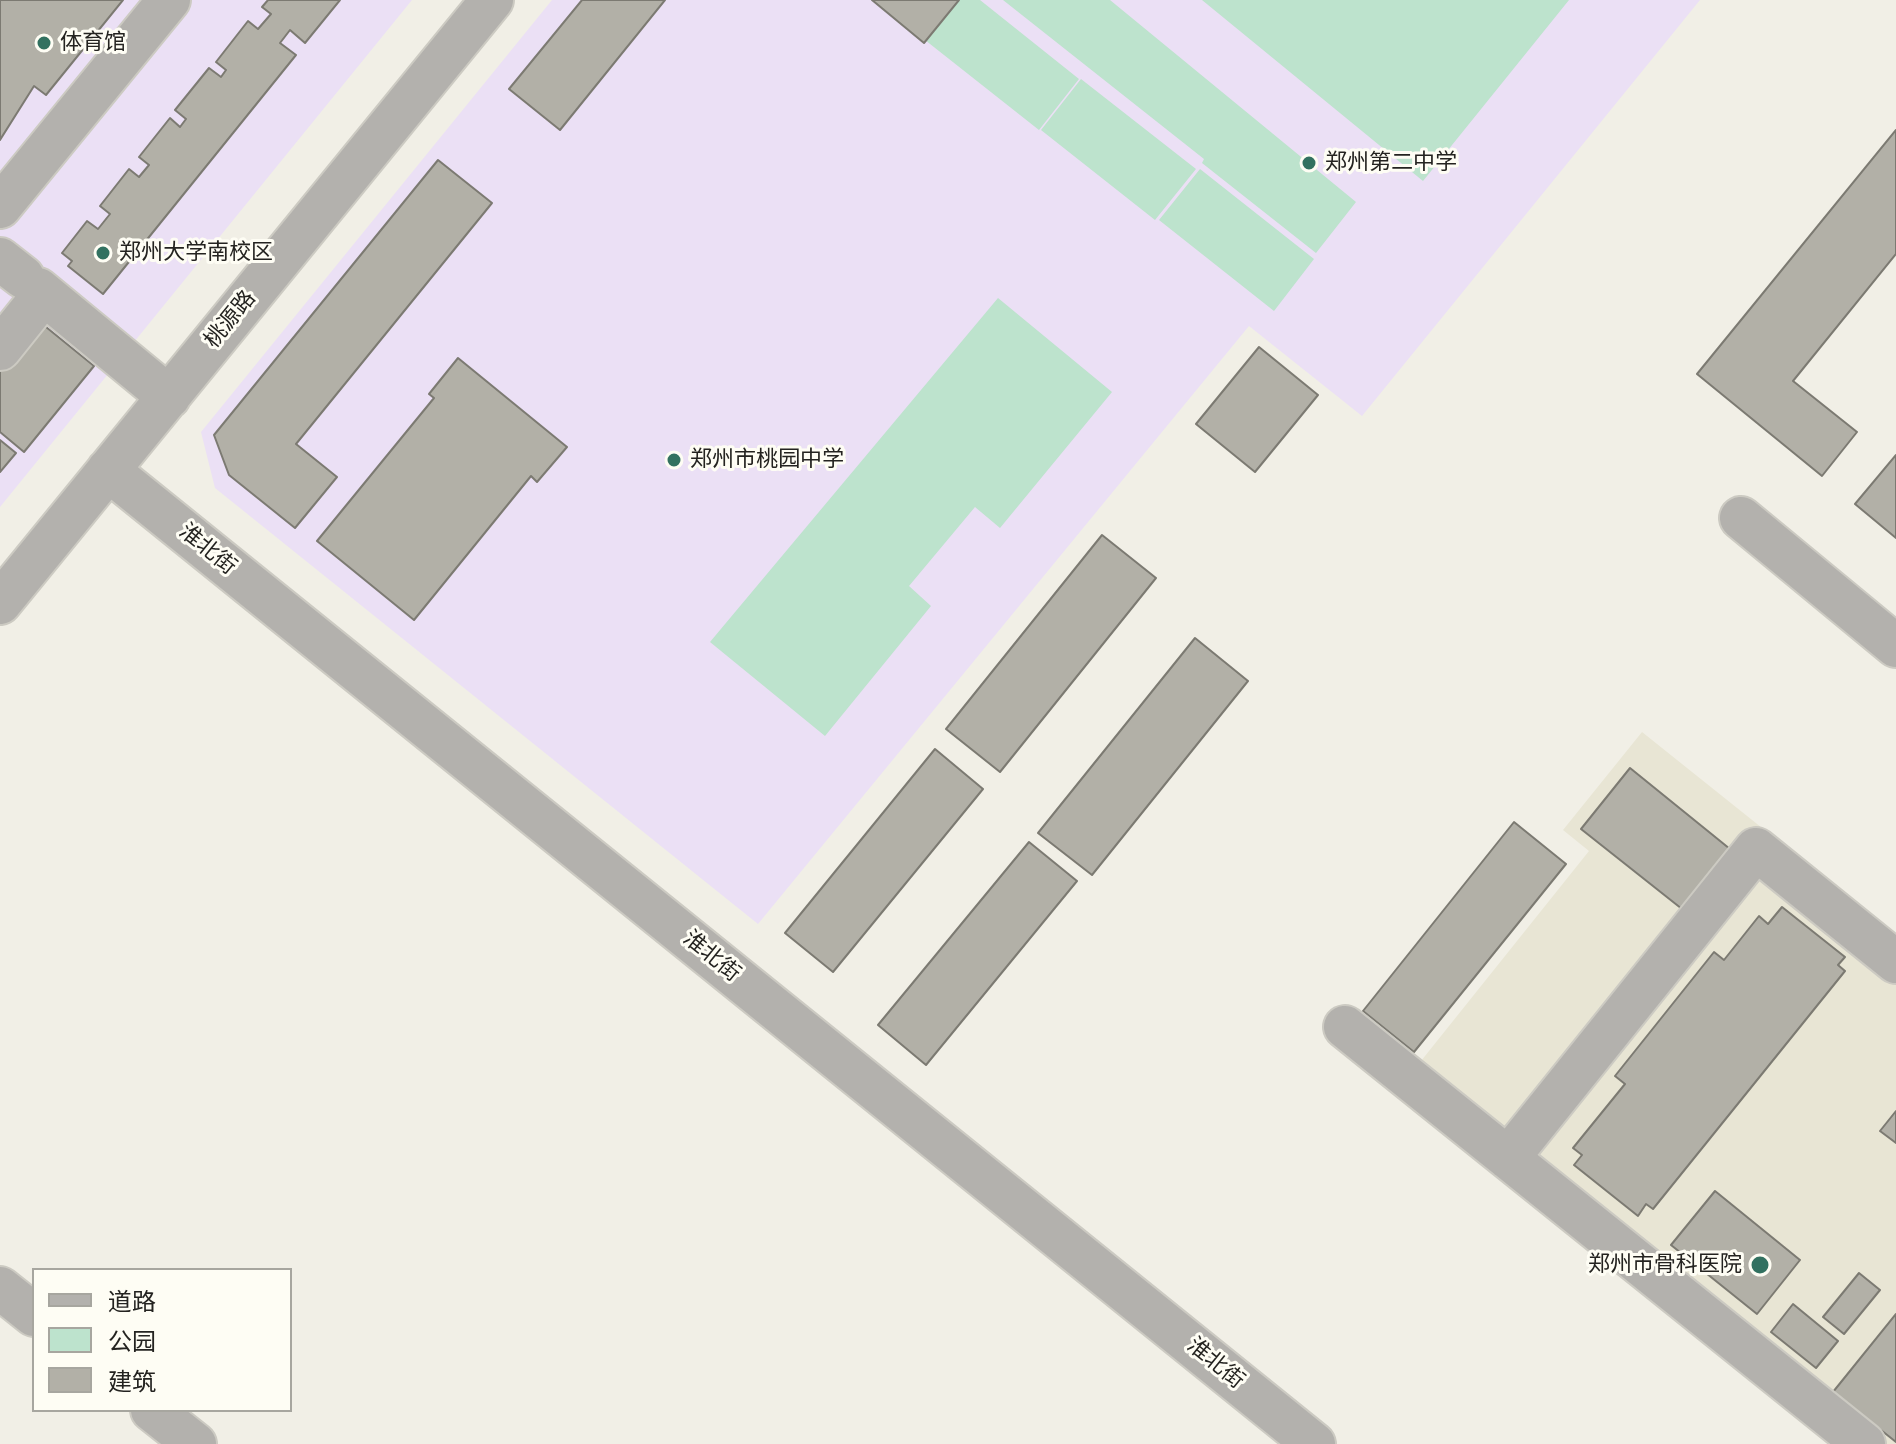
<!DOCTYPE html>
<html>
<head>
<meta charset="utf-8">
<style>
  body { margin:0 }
  #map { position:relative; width:1896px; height:1444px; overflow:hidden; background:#f1efe6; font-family:Poppins,"Noto Sans SC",sans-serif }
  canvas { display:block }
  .legend { position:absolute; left:32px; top:1268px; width:260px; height:144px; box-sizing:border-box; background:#fefdf4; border:2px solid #a7a69f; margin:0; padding:10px 14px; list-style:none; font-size:24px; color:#242320 }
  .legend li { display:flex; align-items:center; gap:16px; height:40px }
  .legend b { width:40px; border:2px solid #a7a69f }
</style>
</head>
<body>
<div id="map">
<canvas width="1896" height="1444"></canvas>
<ul class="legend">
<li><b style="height:10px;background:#b3b1ad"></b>道路</li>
<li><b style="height:22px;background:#bde3cd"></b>公园</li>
<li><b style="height:22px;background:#b2b0a7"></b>建筑</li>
</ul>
</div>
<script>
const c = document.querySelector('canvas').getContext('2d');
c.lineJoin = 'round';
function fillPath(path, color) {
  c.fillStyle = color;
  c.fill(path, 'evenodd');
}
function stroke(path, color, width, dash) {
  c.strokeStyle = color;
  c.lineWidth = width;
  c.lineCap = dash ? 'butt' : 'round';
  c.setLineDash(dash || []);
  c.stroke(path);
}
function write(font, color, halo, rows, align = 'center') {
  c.font = font + ' Poppins,"Noto Sans SC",sans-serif';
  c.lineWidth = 6;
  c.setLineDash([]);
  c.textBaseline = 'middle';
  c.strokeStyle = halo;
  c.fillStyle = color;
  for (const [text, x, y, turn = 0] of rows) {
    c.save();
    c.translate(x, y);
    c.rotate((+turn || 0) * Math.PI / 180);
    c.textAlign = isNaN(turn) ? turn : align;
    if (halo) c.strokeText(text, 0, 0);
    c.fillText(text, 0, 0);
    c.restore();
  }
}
const built = new Path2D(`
  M1642,732L1896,935V1444H1847L1401,1086L1589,851L1563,830Z`);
const education = new Path2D(`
  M0,0H412L0,507Z
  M552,0H1700L1362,416L1249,326L758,924L215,488L201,432Z`);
const green = new Path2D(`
  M956,0H980L1079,79L1039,130L925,40Z
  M1003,0H1110L1356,202L1316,253L1202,163L1204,159Z
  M1202,0H1569L1423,181Z
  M1081,79L1196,169L1155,220L1041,130Z
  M1200,169L1314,259L1274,311L1159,220Z
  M998,298L1112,392L1000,528L975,507L909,586L931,606L825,736L710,642Z`);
const building = new Path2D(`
  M0,0H123L46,95L34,86L0,140Z
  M268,0H340L305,43L290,30L280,43L296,55L103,294L68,266L72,261L62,253L87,221L98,229L110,214L100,206L129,169L139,177L149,165L139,157L170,118L180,127L186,119L175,110L209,68L221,77L226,70L216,62L248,21L258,29L271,14L262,7Z
  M582,0H665L560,130L509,89Z
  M872,0H959L924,43Z
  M1896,130V254L1793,381L1857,432L1822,476L1697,374Z
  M438,160L492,203L296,444L337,477L295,528L229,475L214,435Z
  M30,314L94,366L24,452L0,432V351Z
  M1259,347L1318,395L1255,472L1196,424Z
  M458,358L567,447L537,482L531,476L414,620L317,541L434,398L429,394Z
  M0,440L16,453L0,472Z
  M1896,455V538L1855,504Z
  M1102,535L1156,578L1000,772L946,729Z
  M1195,638L1248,681L1092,875L1038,833Z
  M935,749L983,789L833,972L785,933Z
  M1630,768L1730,849L1682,909L1581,829Z
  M1514,822L1566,864L1414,1052L1363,1011Z
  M1029,842L1077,881L926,1065L878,1025Z
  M1782,907L1845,957L1838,965L1845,971L1653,1209L1646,1204L1638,1216L1574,1165L1582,1155L1573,1148L1625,1084L1615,1076L1714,952L1724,960L1759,916L1768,924Z
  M1896,1111V1143L1880,1131Z
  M1715,1191L1800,1260L1757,1314L1671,1245Z
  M1859,1273L1880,1290L1844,1334L1823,1317Z
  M1793,1304L1838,1341L1816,1368L1771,1332Z
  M1896,1314V1442L1833,1392Z`);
const minor = new Path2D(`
  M0,207L169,0
  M0,259L23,277
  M38,289L169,397
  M0,349L44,294
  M108,470L1314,1444
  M1741,518L1896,646
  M0,603L492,0
  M1345,1027L1864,1444
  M1508,1158L1756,849L1896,962
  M0,1288L34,1315
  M152,1410L195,1444`);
const markers = [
  [44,43,8,"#327160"],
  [1309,163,8,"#327160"],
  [103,253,8,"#327160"],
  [674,460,8,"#327160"],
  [1760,1265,10,"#327160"]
];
const poiNames = [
  ["体育馆",60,43],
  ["郑州第二中学",1325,163],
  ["郑州大学南校区",119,253],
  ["郑州市桃园中学",690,460],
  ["郑州市骨科医院",1742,1265,"right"]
];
const streetNames = [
  ["桃源路",231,320,-51],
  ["淮北街",207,550,39],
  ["淮北街",711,957,39],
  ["淮北街",1215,1364,39]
];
fillPath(built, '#e8e5d4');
fillPath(education, '#ebe0f5');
fillPath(green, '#bde3cd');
fillPath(building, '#b2b0a7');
stroke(building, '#7c7a72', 2);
stroke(minor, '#cccac2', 46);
stroke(minor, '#b3b1ad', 42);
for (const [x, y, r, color] of markers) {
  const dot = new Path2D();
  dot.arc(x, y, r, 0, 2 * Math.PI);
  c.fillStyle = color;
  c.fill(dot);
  stroke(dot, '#fefdf4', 3);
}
write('22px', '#242320', '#fefdf4', poiNames, 'left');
write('22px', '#242320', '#fefdf4', streetNames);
</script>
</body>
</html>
